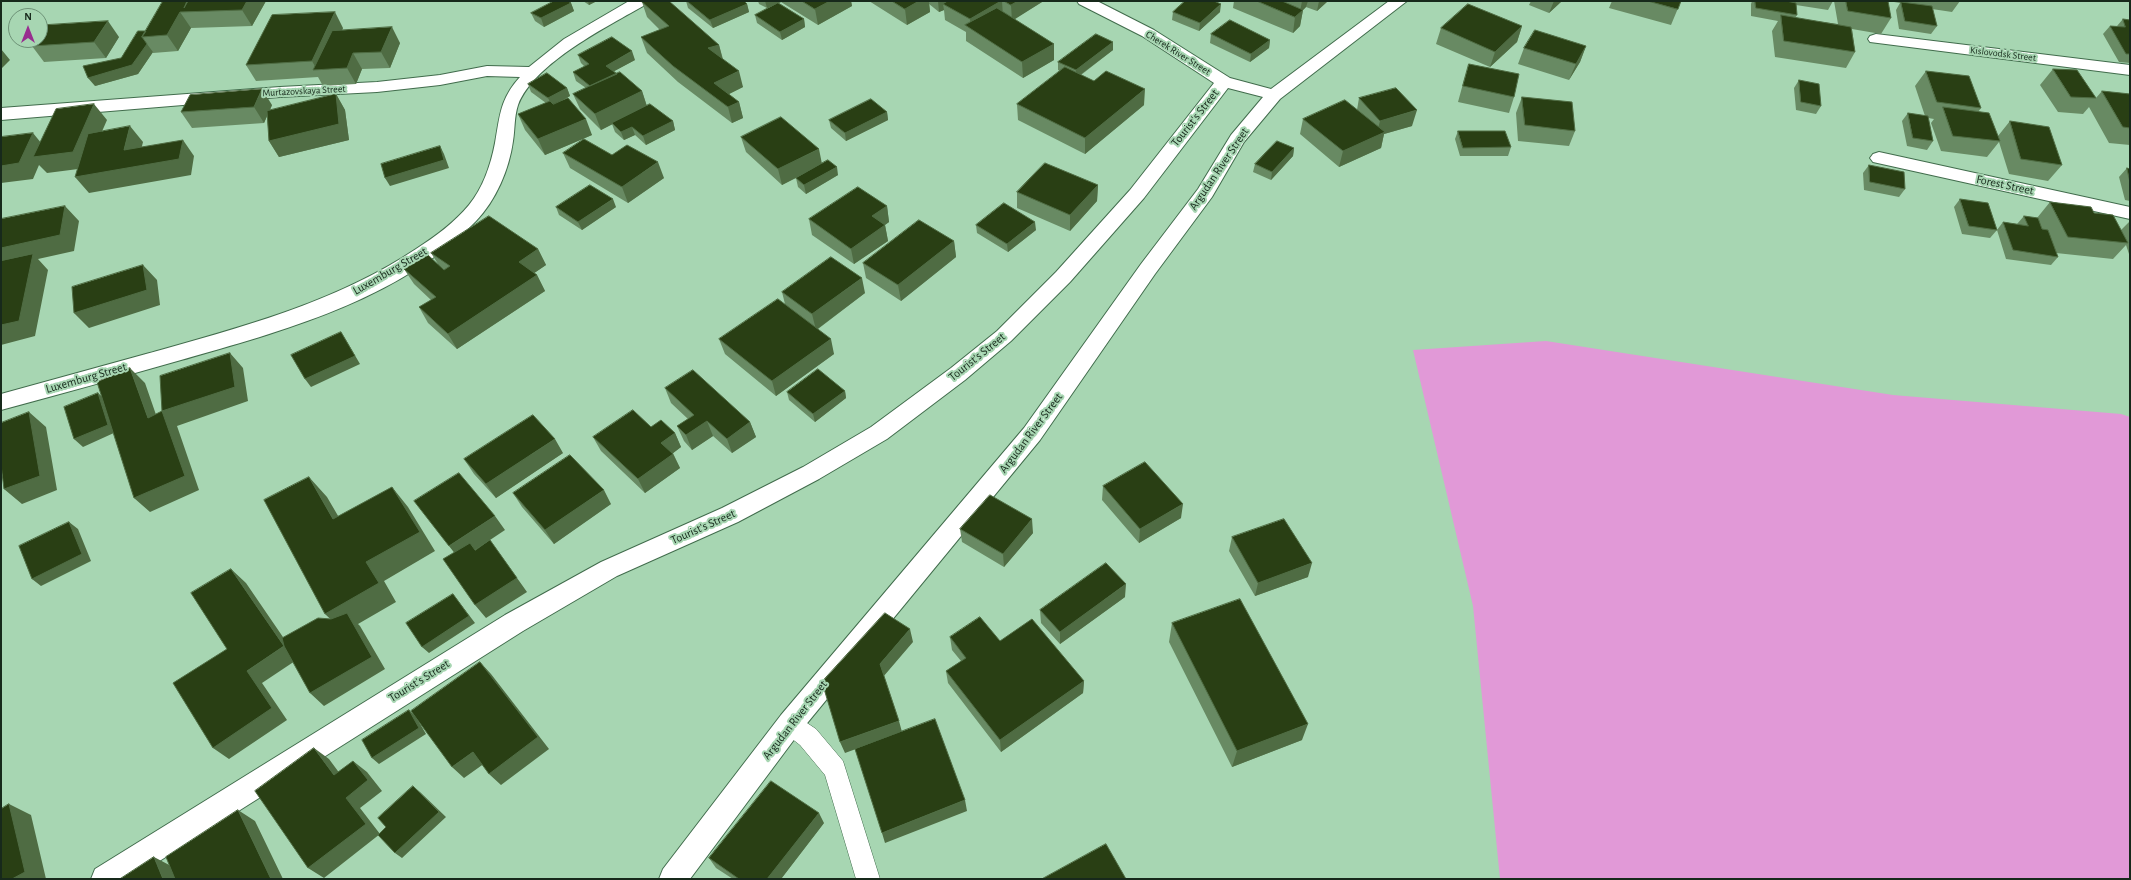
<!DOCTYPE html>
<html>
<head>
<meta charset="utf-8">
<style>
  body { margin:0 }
  #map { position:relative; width:2131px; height:880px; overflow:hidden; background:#a7d6b2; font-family:"Alegreya Sans",sans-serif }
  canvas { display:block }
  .frame { position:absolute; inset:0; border:2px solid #17291b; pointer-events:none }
  .north { position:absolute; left:8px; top:8px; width:40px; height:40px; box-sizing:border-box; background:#a7d6b2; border:1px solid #6d9176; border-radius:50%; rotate:0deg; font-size:11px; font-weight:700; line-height:16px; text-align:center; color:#17291b }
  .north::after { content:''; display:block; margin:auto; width:14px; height:18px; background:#982d8f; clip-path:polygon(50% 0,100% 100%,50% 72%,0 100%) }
</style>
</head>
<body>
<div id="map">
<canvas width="2131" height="880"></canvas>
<div class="frame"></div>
<div class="north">N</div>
</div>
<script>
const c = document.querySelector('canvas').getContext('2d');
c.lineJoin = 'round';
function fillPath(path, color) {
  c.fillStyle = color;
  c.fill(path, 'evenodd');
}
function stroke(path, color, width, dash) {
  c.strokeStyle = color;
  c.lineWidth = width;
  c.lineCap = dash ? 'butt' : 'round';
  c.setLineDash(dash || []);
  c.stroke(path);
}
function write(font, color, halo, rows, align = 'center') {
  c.font = font + ' "Alegreya Sans",sans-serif';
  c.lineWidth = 4;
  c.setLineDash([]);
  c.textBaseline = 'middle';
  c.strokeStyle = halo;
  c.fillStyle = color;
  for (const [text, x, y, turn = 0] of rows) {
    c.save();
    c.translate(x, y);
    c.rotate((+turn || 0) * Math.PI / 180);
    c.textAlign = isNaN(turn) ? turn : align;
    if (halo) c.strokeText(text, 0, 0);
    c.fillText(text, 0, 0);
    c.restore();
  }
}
const green = new Path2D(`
  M1546,341L1893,395L2121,414L2130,417V879H1500L1473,606L1413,350Z`);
const service = new Path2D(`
  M790,713L798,717L816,729L843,761L880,879H856L825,775L800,745L782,731L779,724L782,717Z`);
const minor = new Path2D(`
  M629,1H649L647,4C608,26 534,63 518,105C514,117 515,129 513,141C509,170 496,200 476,221C399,300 283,331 181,360C121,377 61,394 1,410V394C49,381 98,367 146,354C239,328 335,303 416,249C435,237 455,222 469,205C483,188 491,164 495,143C500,115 500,99 520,77L487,76L440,85L377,92L280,97L1,120V108L280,87L377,82L440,75L487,66L529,67L564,39Z
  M1077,1H1097L1154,30L1230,78L1271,89L1389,1H1407L1280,99L1244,142L1212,197L1155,274L1040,440L799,733L690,879H659L663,869L781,715L1024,428L1141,264L1198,189L1231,135L1263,97L1228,88L1144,198L1070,282L1011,341L965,380L887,439L819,479L738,522L617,576L523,631L131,879H91L95,869L505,615L601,562L722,508L803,467L871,427L951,368L997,331L1056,272L1130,190L1214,83L1142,36L1079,4Z
  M1876,34L2130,65V75L1870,42L1868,39L1870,36Z
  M1879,152L2130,207V219L1873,162L1870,158L1873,154Z`);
const wall = new Path2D(`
  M163,1H266L252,26L191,28L178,51L153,53V52L138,74L95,86L146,31Z
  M583,1H597L589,5Z
  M686,1H744L747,4L749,12L713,28L688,8Z
  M758,1H851L852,6L818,25L781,2L779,3L804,19L805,27L782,40L757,23L755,15L774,5L767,8L759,4Z
  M869,1H1042V2L1014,19L1054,44V60L1023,78L966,41V32L945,20L944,10L939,12L929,4L930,12L907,25Z
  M1234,1H1328L1317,11L1306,7L1303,10L1300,26L1293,33L1233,8Z
  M1531,1H1562L1549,13L1529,5Z
  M1612,1H1681L1671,25L1609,8Z
  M1752,1H1833L1828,10L1796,5L1797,15L1795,18L1838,24L1834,1H1960L1952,12L1932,9L1937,26L1931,34L1899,29L1896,10L1900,3L1888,1L1891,18L1881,34L1852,29L1855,52L1846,68L1775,57L1772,31L1778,21L1751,16V4Z
  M642,2L719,45L723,59L743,87L729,94L739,102L743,118L732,123L678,82L647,53L641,37L660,30L647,17Z
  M571,3L574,11L544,27L535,21L531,13Z
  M1173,12H1220L1199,31L1172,20Z
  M2123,19L2130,20V63L2119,62L2103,34L2110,26H2117Z
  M1522,26L1517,42L1490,67L1436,44L1441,28Z
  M343,28L342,30L400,43L390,68L362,69L356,84L323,86L318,77L256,81L246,65Z
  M1211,34L1270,40L1269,48L1250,62L1210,43Z
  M119,37L106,58L44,62L32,46Z
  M1113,42V50L1081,75L1144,105L1085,154L1018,120L1017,104L1060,71L1058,70V62Z
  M1586,46L1580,62L1569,80L1518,64L1524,48Z
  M578,55L635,60L614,71L642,91L647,106L673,121L675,130L646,145L635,135L624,140L615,132L612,124L601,130L580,109L573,94L586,88L576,81L573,72L585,67L581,63Z
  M1469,64L1514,97L1509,113L1458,102L1464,80Z
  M2053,69L2096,98L2102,91L2130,94V145L2109,143L2089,107L2083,114L2058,112L2040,85Z
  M1926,71L1981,108L1978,112L1998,136L2010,121L2062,165L2048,181L2009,174L1999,142L1987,157L1941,151L1931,123L1934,119L1928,118L1933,141L1927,150L1907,146L1902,121L1908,113L1925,116L1915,86Z
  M1799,80L1821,106L1816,114L1796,110L1794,88Z
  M528,84L567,88L570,96L562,100L592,135L545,155L525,130L518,114L546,103L531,92Z
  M336,94L345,110L349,140L279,157L269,141L267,116L264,123L192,128L181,112L272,105L270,110Z
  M1522,97L1575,131L1569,146L1518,141L1516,113Z
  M1359,98L1412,126L1384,134L1381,148L1339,167L1300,134L1303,119L1357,110Z
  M887,112L888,120L846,141L831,128L829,120Z
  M1458,131L1511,147L1508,156H1460L1455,139Z
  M741,137L822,164L838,175L806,194L798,187L796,178L806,173L782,185L746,152Z
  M1294,148L1293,156L1271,180L1253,172L1255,164Z
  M563,153L664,178L628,203L570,168Z
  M1869,165L1905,189L1899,197L1864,190L1863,173Z
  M2127,168L2130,169V201L2125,200L2119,177Z
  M1098,185L1097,201L1070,231L1017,208V192Z
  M1960,199L1997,230L1990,238L1962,234L1954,207Z
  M2050,202L2094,213L2121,230L2130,221V257L2126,245L2113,259L2056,253L2058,257L2051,265L2006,259L1997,230L2003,222L2017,224L2024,216L2037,218Z
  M887,206L889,222L885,225L888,241L854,264L812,235L809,219Z
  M556,207H616L582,230L559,215Z
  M976,225L1036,230L1008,252L977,233Z
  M954,241L956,257L901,301L866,278L863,263Z
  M538,249L546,265L534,273L537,275L545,291L457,349L428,323L419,307L431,300L414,284L404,269L438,264L431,253Z
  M782,292L865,293L818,329L834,354L776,396L725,354L719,339L785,304Z
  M665,388L750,422L756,437L732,453L713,436L692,450L684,441L677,426L688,419L671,403Z
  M845,391L846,398L815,422L789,400L787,392Z
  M651,427L675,433L681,447L673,453L680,468L645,493L601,451L593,437Z
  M563,453L496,498L474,474L464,459Z
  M1103,486L1181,518L1139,543L1102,500Z
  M513,493L611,504L554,544L522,507Z
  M960,529L1033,533L1004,567L962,542Z
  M1232,537L1308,577L1255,596L1229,551Z
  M1125,597L1060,644L1041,623L1040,610Z
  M1172,623L1302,740L1232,767L1169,642Z
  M950,637L1000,641L1084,681L1083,693L1001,752L948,683L946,671L961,661L952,650Z
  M824,823L781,879H733L716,868L709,858Z`);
const shadedWall = new Path2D(`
  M247,1H266L252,26L242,10Z
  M588,1H597L589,5Z
  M765,1H781V2L767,8Z
  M830,1H851L852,6L818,25L815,9Z
  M919,1H929L930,12L907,25L905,9Z
  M938,1H964L943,4L944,10L939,12Z
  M1001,1H1002L1003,16L971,28L970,19Z
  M1018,1H1042V2L1012,21L1011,5Z
  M1302,1H1308L1306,7L1303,10L1300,26L1293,33L1295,17L1300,12Z
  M1319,1H1328L1317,11Z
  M1554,1H1562L1549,13Z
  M571,3L574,11L544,27L541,18Z
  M747,4L749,12L713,28L710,20Z
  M1221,4L1220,12L1199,31L1200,23Z
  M180,12L191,28L178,51L167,35Z
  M335,12L343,28L324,70H317L312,61Z
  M804,19L805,27L782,40L780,32Z
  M108,21L119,37L106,58L94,42Z
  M1522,26L1517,42L1490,67L1495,52Z
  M392,27L400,43L390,68L381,52Z
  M1270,40L1269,48L1250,62L1251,54Z
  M1113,42V50L1076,78V70Z
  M147,44L153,52L138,74L95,86L88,78Z
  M1054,44V60L1023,78L1022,62Z
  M719,45L723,61L708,48Z
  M1586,46L1580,62L1569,80L1576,64Z
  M1,49L10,60L1,69Z
  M632,51L635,60L609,74L606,66Z
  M353,53L362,69L356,84L347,68Z
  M739,71L743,87L719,99L714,83Z
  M567,88L570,96L552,106L548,98Z
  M262,89L272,105L264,123L254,107Z
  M1145,89L1144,105L1085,154V138Z
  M642,91L647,107L601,130L595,114Z
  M336,94L345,110L349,140L279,157L269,141Z
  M739,102L743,118L732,123L728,107Z
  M94,104L107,120L86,168L47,173L39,165L33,179L1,183V166L33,133L46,149Z
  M1417,110L1412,126L1384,134L1381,148L1339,167L1343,151L1376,136L1380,121Z
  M887,112L888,120L846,141L845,133Z
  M586,119L592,135L545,155L538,139Z
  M673,121L675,130L646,145L643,136Z
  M130,126L143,142L137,166L124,150Z
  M632,127L635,135L624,140L621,132Z
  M183,140L194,156L191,175L89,193L75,177Z
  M440,146L444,154L449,168L390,186L385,178Z
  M1294,148L1293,156L1271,180L1272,172Z
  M819,149L822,164L782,185L778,169Z
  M658,162L664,178L628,203L622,187Z
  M837,167L838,175L806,194L804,185Z
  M1098,185L1097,201L1070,231V215Z
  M613,199L616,207L582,230L578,222Z
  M65,206L79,221L74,251L38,259L48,270L35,336L1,345V248Z
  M887,206L889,222L875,232L872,216Z
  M1035,222L1036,230L1008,252L1007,244Z
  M885,225L888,241L854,264L851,249Z
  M954,241L956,257L901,301L898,285Z
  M538,249L546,265L527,278L519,262Z
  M143,265L157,280L160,305L89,328L74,313Z
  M537,275L545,291L457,349L448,334Z
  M862,278L865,293L816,330L812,314Z
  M341,332L346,340L360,364L311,387L305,379Z
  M831,339L834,354L776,396L772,381Z
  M230,353L243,368L248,401L177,426L199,490L150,512L134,498L162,411Z
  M130,368L145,383L162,432L148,418Z
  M845,391L846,398L815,422L813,414Z
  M98,393L106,400L116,432L83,447L74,439Z
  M29,412L46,427L57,490L22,504L4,489Z
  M707,421L713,436L692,450L686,435Z
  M750,422L756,437L732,453L727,439Z
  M675,433L681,447L668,457L661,443Z
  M555,439L563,453L496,498L486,484Z
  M673,454L680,468L645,493L638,479Z
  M309,477L327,497L351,538L333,519Z
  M392,487L408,507L435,551L384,581L396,602L358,624L360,626L385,669L324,706L310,693L344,632L325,614L366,562Z
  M604,490L611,504L554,544L545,530Z
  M1183,504L1181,518L1139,543L1140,529Z
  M495,516L505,530L460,560L449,546Z
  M1032,519L1033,533L1004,567L1003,554Z
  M69,522L78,529L91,561L41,586L32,579Z
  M490,540L527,592L486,618L475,605Z
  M1312,563L1308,577L1255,596L1258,583Z
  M231,569L246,583L298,659L284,646Z
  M1126,584L1125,597L1060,644V632Z
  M453,594L475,623L429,653L422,647Z
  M910,629L913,642L883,677L880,664Z
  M284,646L298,659L262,683L287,720L229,759L213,748L247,671Z
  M480,662L491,674L549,749L501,785L489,774Z
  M1084,681L1083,693L1001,752L1000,740Z
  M409,710L416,717L426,734L379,764L372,758Z
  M899,721L902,732L845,753L840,742Z
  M1308,724L1302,740L1232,767L1237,751Z
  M314,748L329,759L349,786L334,775Z
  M473,752L485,763L464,778L452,767Z
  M353,761L367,772L382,791L360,808L380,834L324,878L308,868L346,798Z
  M413,786L420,792L446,817L402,858L395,853Z
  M965,800L967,811L885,843L882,833Z
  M9,804L31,815L46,879H12Z
  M238,810L255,821L283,879H271Z
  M819,813L824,823L781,879H767Z
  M154,857L173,867L178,879H163Z`);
const building = new Path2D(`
  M163,1H187L184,8L188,1H247L242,10L180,12L167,35L142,37Z
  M554,1H568L571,3L541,18L531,13Z
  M643,1H669L719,45L708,48L739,71L714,83L739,102L728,107L673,66L641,37L669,26L642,2Z
  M687,1H744L747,4L710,20Z
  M802,1H830L815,9Z
  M892,1H919L905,9Z
  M948,1H1001L970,19L943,4Z
  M1004,1H1018L1011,5Z
  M1185,1H1214L1221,4L1200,23L1173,12Z
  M1257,1H1282L1303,10L1295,17Z
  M1648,1H1681L1678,9Z
  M1755,1H1786L1796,3L1797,15L1756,8Z
  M1846,1H1888L1891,18L1848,11Z
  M1901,2L1932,6L1937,26L1905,21Z
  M778,3L804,19L780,32L755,15Z
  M1468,4L1522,26L1495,52L1441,28Z
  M997,8L1054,44L1022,62L965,25Z
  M335,12L312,61L246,65L272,15Z
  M1781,15L1851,27L1855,52L1784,41Z
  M2123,19L2130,20V54H2126L2110,26L2125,27Z
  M1230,20L1270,40L1251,54L1211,34Z
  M108,21L94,42L32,46L36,40H40V34L46,25Z
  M392,27L381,52L353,53L347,68L313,70L332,31Z
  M1535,30L1586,46L1576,64L1524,48Z
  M138,31H146L142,37L147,44L132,65L88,78L83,66L121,58Z
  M1096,34L1113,42L1076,70L1058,62Z
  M612,37L632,51L606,66L617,74L590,86L573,72L589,64L578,55Z
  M1469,64L1519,74L1514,97L1463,86Z
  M1065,67L1094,81L1106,71L1145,89L1085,138L1017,104Z
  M2053,69L2077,70L2096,98L2071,97Z
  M1926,71L1969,76L1981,108L1937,102Z
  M620,72L642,91L595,114L573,94Z
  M547,73L567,88L548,98L528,84Z
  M1799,80L1819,84L1821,106L1801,102Z
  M1396,88L1417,110L1380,121L1359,98Z
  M262,89L254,107L181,112L190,95Z
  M2102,91L2130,94V128L2123,127Z
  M336,94L339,124L269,141L267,111Z
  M1522,97L1572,102L1575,131L1525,125Z
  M568,98L586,119L538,139L518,114L550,101L553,104Z
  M871,99L887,112L845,133L829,120Z
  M1345,100L1385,132L1343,151L1303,119Z
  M94,104L73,152L33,157L56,109Z
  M650,104L673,121L643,136L632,127L621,132L612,123Z
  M1943,107L1989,113L2000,141L1953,136Z
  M1908,113L1928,116L1933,141L1913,138Z
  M781,117L819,149L778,169L741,137Z
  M2010,121L2049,127L2062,165L2021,159Z
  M130,126L124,150L183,140L179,159L75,177L88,134Z
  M1458,131H1505L1511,147L1463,148Z
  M33,133L19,163L1,166V137Z
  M584,139L612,155L627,145L658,162L622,187L563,153Z
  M1277,141L1294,148L1272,172L1255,164Z
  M440,146L444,160L385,178L381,164Z
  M828,160L837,167L804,185L796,178Z
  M1045,163L1098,185L1070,215L1017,192Z
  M1869,165L1904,172L1905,189L1870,182Z
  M2127,168L2130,169V182Z
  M590,185L613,199L578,222L556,207Z
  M858,187L887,206L872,216L885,225L851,249L809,219Z
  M1960,199L1988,203L1997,230L1969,226Z
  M2050,202L2091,207L2094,213L2113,215L2128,243L2068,237Z
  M1004,203L1035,222L1007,244L976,225Z
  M65,206L60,235L1,248V219Z
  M489,216L538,249L519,262L537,275L448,334L419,307L436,297L404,269L428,255L444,270L450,266L431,253Z
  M2024,216L2038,218L2042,229L2048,230L2058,257L2013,250L2003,222L2028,226Z
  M919,220L954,241L898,285L863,263Z
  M33,254L19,321L1,325V261Z
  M831,257L862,278L812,314L782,292Z
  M143,265L147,290L74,313L72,287Z
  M778,299L831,339L772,381L719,339Z
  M341,332L355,356L305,379L291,355Z
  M230,353L235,387L162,411L160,376Z
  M130,368L148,418L162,411L185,476L134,498L97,382Z
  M818,369L845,391L813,414L787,392Z
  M693,370L750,422L727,439L707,421L686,435L677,426L694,415L665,388Z
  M98,393L108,425L74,439L64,407Z
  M633,410L651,427L661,420L675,433L661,443L673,454L638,479L593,437Z
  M29,412L40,476L4,489L1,465V423Z
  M533,415L555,439L486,484L464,459Z
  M570,455L604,490L545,530L513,493Z
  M1145,462L1183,504L1140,529L1103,486Z
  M459,473L495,516L449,546L414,501Z
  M309,477L333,519L392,487L420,532L366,562L379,583L325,614L264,500Z
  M990,495L1032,519L1003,554L960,529Z
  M1284,519L1312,563L1258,583L1232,537Z
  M69,522L82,554L32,579L19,546Z
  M490,540L517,578L475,605L443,559L470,543L475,550Z
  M1106,563L1126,584L1060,632L1040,610Z
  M231,569L284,646L282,638L318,618L331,619L347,613L372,657L310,693L284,646L247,671L272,708L213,748L173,683L227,649L191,593Z
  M453,594L469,616L422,647L406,623Z
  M1240,599L1308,724L1237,751L1172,623Z
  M885,613L910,629L880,664L899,721L840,742L822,682Z
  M980,617L1000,641L1032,619L1084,681L1000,740L946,671L966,658L950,637Z
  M480,662L538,737L489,774L473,752L452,767L411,711Z
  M409,710L419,728L372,758L362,740Z
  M935,719L965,800L882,833L855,749Z
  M314,748L334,775L353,761L368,780L346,798L366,824L308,868L255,791Z
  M771,781L819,813L767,879H739L709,858Z
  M413,786L439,812L395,853L378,835L386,827L378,818Z
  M9,804L25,872L12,879H1V809Z
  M238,810L271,879H175L166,857Z
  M1106,844L1126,879H1042Z
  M154,857L163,879H120Z`);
const farStreetnames = [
  ["Cherek River Street",1178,53,32],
  ["Kislovodsk Street",2003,54,7],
  ["Murtazovskaya Street",304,91,-3]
];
const streetNames = [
  ["Tourist's Street",1195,118,-52],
  ["Argudan River Street",1219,169,-56],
  ["Forest Street",2005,185,12],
  ["Luxemburg Street",390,271,-30],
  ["Tourist's Street",977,357,-39],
  ["Luxemburg Street",86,378,-16],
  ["Argudan River Street",1031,433,-53],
  ["Tourist's Street",703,527,-24],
  ["Tourist's Street",419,681,-32],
  ["Argudan River Street",795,720,-52]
];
fillPath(green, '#e199d7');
stroke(service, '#416c4c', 1);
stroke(minor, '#416c4c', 2);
fillPath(service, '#fff');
fillPath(minor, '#fff');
fillPath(wall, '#688a63');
fillPath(shadedWall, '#4f6c43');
fillPath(building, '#293f14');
stroke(building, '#4f6c43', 1);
write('10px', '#17291b', '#a7d6b2', farStreetnames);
write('12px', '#17291b', '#a7d6b2', streetNames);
</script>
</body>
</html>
